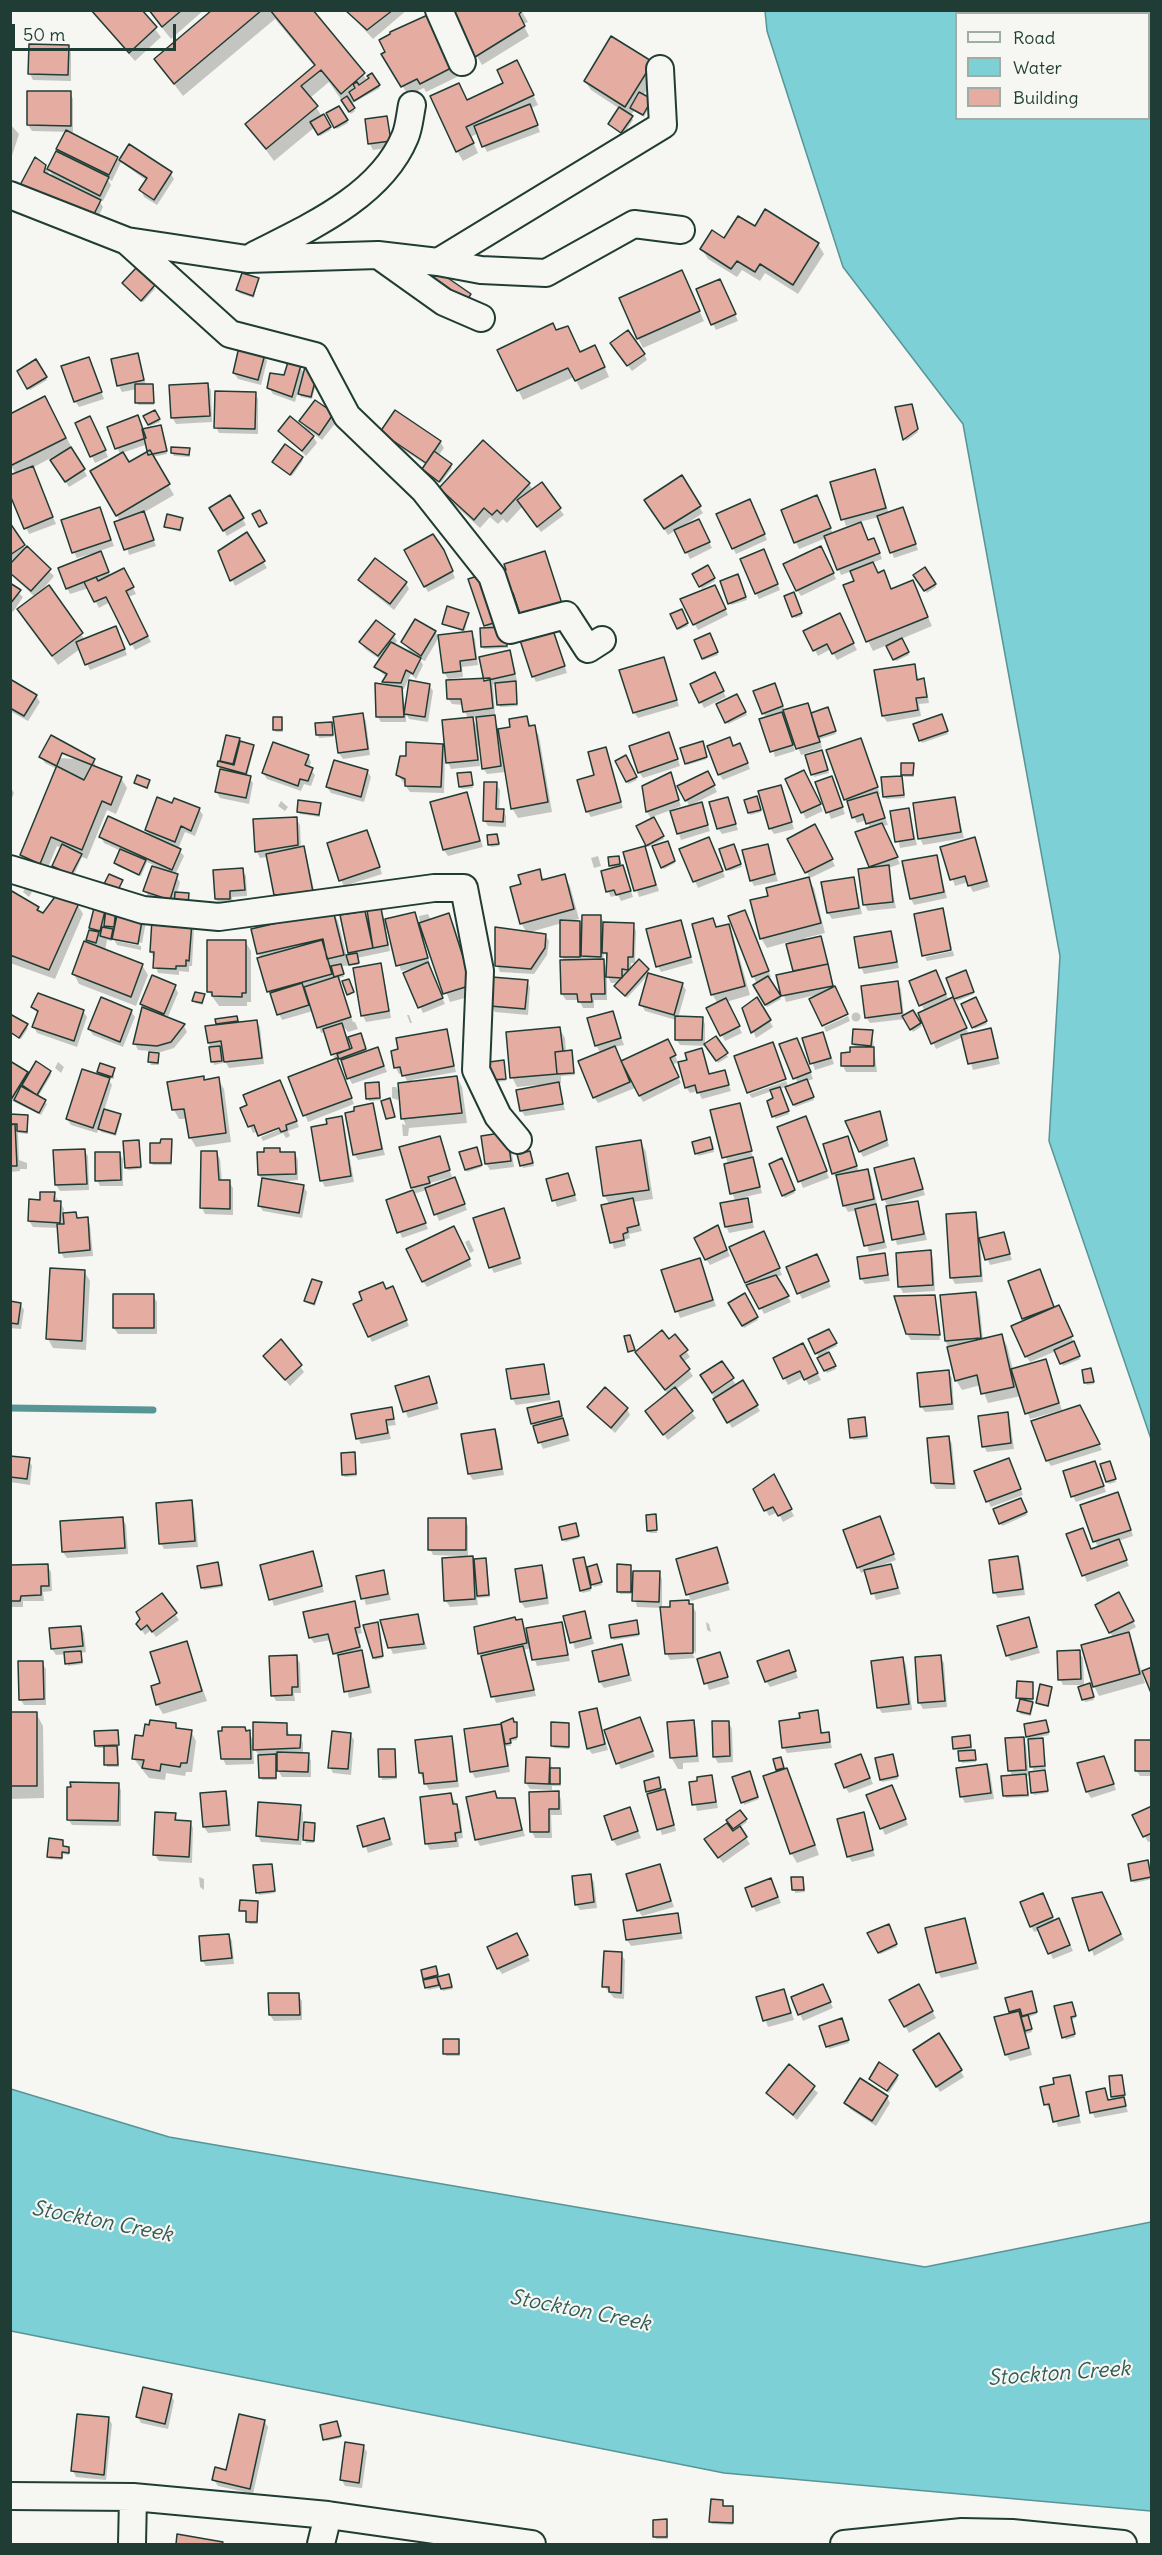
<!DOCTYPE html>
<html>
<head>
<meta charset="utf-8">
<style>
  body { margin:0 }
  #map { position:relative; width:1162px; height:2555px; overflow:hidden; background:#f6f6f2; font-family:Delius,sans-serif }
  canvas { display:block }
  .frame { position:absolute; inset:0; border:12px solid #1f3d34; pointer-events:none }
  .legend { position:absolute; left:955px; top:12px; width:195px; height:108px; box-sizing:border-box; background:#f6f6f2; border:2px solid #a0aca6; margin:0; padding:8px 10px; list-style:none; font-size:18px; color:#1f3d34 }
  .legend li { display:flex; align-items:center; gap:12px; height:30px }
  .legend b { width:30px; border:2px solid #a0aca6 }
  .scale { position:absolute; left:12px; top:24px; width:164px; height:27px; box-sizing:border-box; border:3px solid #1f3d34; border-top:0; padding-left:8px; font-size:18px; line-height:21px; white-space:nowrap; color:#1f3d34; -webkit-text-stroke:4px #f6f6f2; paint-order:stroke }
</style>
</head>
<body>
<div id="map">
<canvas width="1162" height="2555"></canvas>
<div class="frame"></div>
<ul class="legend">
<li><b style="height:8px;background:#f6f6f2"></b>Road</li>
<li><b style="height:16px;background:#7ed0d7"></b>Water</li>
<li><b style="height:16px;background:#e5aca1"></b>Building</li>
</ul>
<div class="scale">50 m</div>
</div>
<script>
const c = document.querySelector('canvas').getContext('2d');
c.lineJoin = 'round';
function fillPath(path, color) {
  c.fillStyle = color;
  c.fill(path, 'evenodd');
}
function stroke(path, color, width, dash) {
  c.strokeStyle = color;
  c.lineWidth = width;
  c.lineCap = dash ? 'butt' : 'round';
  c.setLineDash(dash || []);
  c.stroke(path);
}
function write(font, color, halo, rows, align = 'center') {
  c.font = font + ' Delius,sans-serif';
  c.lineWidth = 4.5;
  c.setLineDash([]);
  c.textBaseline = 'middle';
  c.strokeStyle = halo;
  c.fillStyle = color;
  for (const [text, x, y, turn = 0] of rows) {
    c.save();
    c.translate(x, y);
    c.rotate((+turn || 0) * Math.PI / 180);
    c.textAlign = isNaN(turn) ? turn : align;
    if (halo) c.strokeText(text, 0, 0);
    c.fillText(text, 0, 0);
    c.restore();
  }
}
const water = new Path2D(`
  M765,11H1151V1439L1049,1141L1060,956L963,424L843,267L767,31ZM956,14H1148V118H956Z
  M11,2089L169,2137L925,2267L1151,2222V2511L724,2473L11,2331Z`);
const shadow = new Path2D(`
  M90,10H140L161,37L135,61Z
  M148,10H204L171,39Z
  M215,10H311L368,81L372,75L380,88L351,104L355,111L351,114L329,82L310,98L331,130L320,136L315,127L274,161L247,124L315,67L275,19L183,96L156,60Z
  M346,10H407L373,39Z
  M450,10H521L528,22L523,24L529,36L482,65Z
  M436,25L461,75L426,92L424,88L408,95L383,54Z
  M612,38L657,73L643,96L652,102L644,117L634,111L630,116L633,120L623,135L610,124L620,109L591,90L585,81Z
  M68,46L71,53V81L33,80L30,74Z
  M522,71L538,105L531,108L540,132L487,152L478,133L471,137L478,153L463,161L457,151L467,101L505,83Z
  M29,92L70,93L73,99V132L32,131L28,125Z
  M339,108L348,123L337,129L328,114Z
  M386,118L393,147L373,150L370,144Z
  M10,124L19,134L10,162Z
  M129,146L170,173L174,179L157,205L144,197L141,190L147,181L121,162L112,181L107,178L111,185L103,201L98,199L103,207L97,219L24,193L45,166L48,171L57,153L62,155L58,149L117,158L119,162ZM49,170L54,178L48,175Z
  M755,228L818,244L824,254L798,294L765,273L760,281L742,270L737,277L708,259L702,249Z
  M258,279L254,298L239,293L238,290Z
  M686,282L704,321L643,348L638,338Z
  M124,284L153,286L155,289L143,302Z
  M723,287L738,321L716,330L713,324Z
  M556,332L580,353L600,356L609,377L581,390L574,377L523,400L499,350Z
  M616,350L644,354L647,360L632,371Z
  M137,354L146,385L154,388V405H138L137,389L122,392L119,386L113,360Z
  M264,355L267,361L261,385L238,379L234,373Z
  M89,358L104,399L79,407L75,401Z
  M36,361L47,380L30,390L19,372Z
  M300,367L305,375L319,374L312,399L301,397L298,391L295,402L273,394L269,388Z
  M207,384L211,390L212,422L176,424L172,417Z
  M255,393L258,399V434L219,433L216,427Z
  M50,407L87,476L69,487L52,460L59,456L58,454L32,468L56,524L29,534L10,491L16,474L10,464Z
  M896,408H913L918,432L906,441Z
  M155,412L160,422L150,426L145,416Z
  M333,415L337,421L322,440L310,431L317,443L306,456L280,431H307L301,421Z
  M77,424H93L108,457L95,463Z
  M162,429L167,454L152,457L174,495L143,513L156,546L129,555L120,521L92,472L121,455L117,448L143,430ZM148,444L149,452L128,464L122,453Z
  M382,432L440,442L444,448L438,456L452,468L441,483L425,471L426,465L386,438Z
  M189,450L190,457L174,456L172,453Z
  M302,458L303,460L292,476L276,465Z
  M875,471L889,514L906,515L918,550L894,558L879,517L859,522L868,542L877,546L882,559L872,563L878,574L883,572L892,590L912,582L932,626L901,639L909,655L896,661L887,645L873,651L868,641L852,571L841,575L826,538L799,549L783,511L820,503L833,534L859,524V522L846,526L832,483Z
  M681,478L703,513L683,526L701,527L712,548L690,559L676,530L668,535L650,506Z
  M529,484L533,490L541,484L564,515L541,532L522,507L507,523L503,519L498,524L490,517L480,528L447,498L441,488Z
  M230,497L246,525L227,536L211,508Z
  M753,507L767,540L736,554L733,548Z
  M100,509L114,546L99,551L111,577L127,576L136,594L128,597L151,642L135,650L110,602L99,608L89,588L70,594L67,588L92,556L91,554L77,558L74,552Z
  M182,519L181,532L165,527Z
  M10,526L26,550L54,576L38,595L48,588L85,640L119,634L127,655L90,670L80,649L58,665L25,618L35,597L10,574L14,561L10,563Z
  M247,534L267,568L235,586L220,552Z
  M406,550L447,558L455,578L428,592Z
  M544,553L568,620L551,625L567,673L536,682L533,676L530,632L518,602L510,605L505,595Z
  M824,553L836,579L801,596L797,590Z
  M767,557L780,590L759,599L756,593Z
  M708,567L715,581L702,589L694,575Z
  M924,570L936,587L927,593L915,576Z
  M738,579L747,600L731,605L730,603Z
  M360,580L406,583L409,589L394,610L364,586Z
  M470,580L507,631L508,648L484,649L482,646L488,630Z
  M10,585L23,597L13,612L10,610Z
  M718,593L728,615L698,630L682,600Z
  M795,596L802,616L795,618L794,616Z
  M681,611L688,626L679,630L672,615Z
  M468,614L465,632L443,624Z
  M842,621L857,650L837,660L831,649L818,656L815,650Z
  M435,632L439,637L425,661L420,659L423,665L416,679L411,674L404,689H401L405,705L429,685L433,691L428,722L409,719L406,713V722H381L377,716L386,677L376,667L381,660L365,649L361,643L393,635L397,641L394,645L413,655L403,642Z
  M471,633L475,639L478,665L462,667L463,677L448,679L444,672Z
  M711,638L718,655L704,660L703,658Z
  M509,652L517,680L514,681L518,706L500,707L497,684H493L495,714L493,715L499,730L512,728L526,718L532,727L534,726L539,736L552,812L518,818L512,808L506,772L487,774L483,768L481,745L478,746L480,766L451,769L445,756L444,793L410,792L398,775V767H401L407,758L442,745L447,754L468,719L463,705L452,704L448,698L485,680ZM478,717L479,730L472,718Z
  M663,658L679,706L638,718L634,712Z
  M914,665L919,681L923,680L926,686L929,703L919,704L921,716L887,722L883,716Z
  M714,674L726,697L704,708L692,685Z
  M10,681L36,696L40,702L28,721L10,711Z
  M777,691L785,711L807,704L812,714L829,712L836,734L820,739L822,748L801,755L792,732L789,733L795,751L775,757L766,719L755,692ZM786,713L788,725L782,714Z
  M737,696L747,715L728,724L718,705Z
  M362,715L366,721L370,755L343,759L339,753Z
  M282,719L283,732H276L274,730Z
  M943,719L948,734L922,743L920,740Z
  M331,724L333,737L319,738L318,735Z
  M227,737L254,749L247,776L253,783L249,804L220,798L216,791L221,769L219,766Z
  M672,740L680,766L643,778L639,772Z
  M703,746L707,759L687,765L686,763Z
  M863,746L880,794L877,795L888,825L882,826L900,864L888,868L896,908L868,911L865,905L860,870L872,869L870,828L867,820L857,823L845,799Z
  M733,747L743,751L750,769L723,780L719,774Z
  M605,749L623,808L591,817L587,811Z
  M823,754L829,773L814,777L807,756Z
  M308,756L311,762L309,768L315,775L311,786L304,784L301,791L267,779L263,773Z
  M41,757L94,760L96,768L121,778L127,788L116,814L107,810L87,859L82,857L73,877L54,866L62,848L57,846L46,872L19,861L21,858L25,860L22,855L57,769L45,763Z
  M625,757L637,780L628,784L617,762Z
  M913,765L914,777H904L902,774Z
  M367,771L371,777L364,802L331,793L327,787Z
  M670,774L681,806L671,810L672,812L690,807L679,787L711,779L717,792L691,805L701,804L710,831L681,840L671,810L652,817L664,839L648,847L638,827L652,820L647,812L643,787Z
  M471,776L473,788L462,789L460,786Z
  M901,777L905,798L886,799L884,797Z
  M807,778L823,811L806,819L787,779Z
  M149,781L148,790L136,782Z
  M817,783L834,784L845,814L831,819Z
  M496,784L500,790L499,810H503L506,816V827L488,826L484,820Z
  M10,786L14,793L10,803Z
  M781,787L794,829L774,834L770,828Z
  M466,794L483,847L448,856L444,850Z
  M954,798L964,838L923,845L920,838Z
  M727,799L738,830L722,834L718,828Z
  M281,801L288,807L285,811L278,806Z
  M758,801L761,812L750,815L749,812Z
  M320,804V817L300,814L298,812Z
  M173,805L199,809L203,815L195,836L185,832L178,849L184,856L175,875L180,882L177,893L188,894L189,907L149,897L145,891L160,868L147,862L141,876L117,866L121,851L104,843L101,837L150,836L146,830Z
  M908,809L917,845L900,848L892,812Z
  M296,818L300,825L301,849L306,854L316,898L279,901L268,857L260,858L257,852L255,820Z
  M818,832L835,866L808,879L814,888L825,933L805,938L806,941L821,937L834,987L816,995L786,1002L778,976L795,973L788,942L767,948L761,938L770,897L768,889L810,878L789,839Z
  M497,836L499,846L491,847L490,845Z
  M370,837L382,874L344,886L341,880Z
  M974,839L990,887L973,892L968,882L955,886L942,848Z
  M668,845L675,863L664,869L662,867Z
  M712,845L725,877L698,888L681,850Z
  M767,846L778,881L754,886L751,880Z
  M644,848L659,891L639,897L625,853Z
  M735,848L742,867L729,871L727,869Z
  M598,856L601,866L594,868L591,858Z
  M619,857L633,897L621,901L618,895L611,897L608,891L613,870L610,865Z
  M936,857L947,898L914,905L911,899Z
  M242,870L246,876L247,896L232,897L233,904L220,905L216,899Z
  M539,871L545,881L564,876L570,886L579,919L570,921L579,922L583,929L600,916L604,922L633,925L636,931L635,963H631V971L639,962L650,973L627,998L618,989L619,983H611L607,975V1000H594V1008H583L579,1000H566L562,994L565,962L562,956V923L527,933L521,923L523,885ZM604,952L608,960V969L603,962Z
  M854,878L862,914L832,919L828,913Z
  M28,883L34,888L29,897L23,892Z
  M10,892L37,908L43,915L77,904L83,914L55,979L10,963Z
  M107,909L146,922L142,943L116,938V941L141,946V950L117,945L113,937L112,941L107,940L105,951L142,965L148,975L136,1006L79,984L74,974L91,945L88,940L93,932L91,928L95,910L107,913Z
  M381,910L385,921L414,914L420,925L419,916L428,914L431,921L449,915L454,925L476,995L450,1002L423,930L421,931L430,964L427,965L445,1004L423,1013L405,973L411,969L401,971L389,928L386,929L390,951L357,958L359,965L342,966L344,977L337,978L353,1022H355L358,1029L348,1032L344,1027L350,1047L332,1053L325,1032L321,1033L313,1011L282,1020L269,992L253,930L332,911L338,921L347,957L351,956L349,953L365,912L370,921Z
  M942,910L952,948L923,954Z
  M748,918L771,977L768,978L781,999L767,1007L755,986L757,984L753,976Z
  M713,920L717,928L728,925L733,935L750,995L726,1002L742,1033L725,1041L708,1009L718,1004L712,994Z
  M680,922L693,963L661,972L658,966Z
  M191,923L194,929L192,966H189V972L179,971V975L158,973L151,951Z
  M891,933L899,968L864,974L861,967Z
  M545,935L549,941L547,955L534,974L500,972L497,965Z
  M245,941L251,951V1002H247V1006H219L209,992Z
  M953,951L954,956L927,961L925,957Z
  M380,965L383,971L391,1018L366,1022L363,1016L354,969Z
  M967,975L974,994L957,1001L955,998Z
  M939,978L949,1001L956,1005L969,1035L991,1030L1000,1064L973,1070L963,1037L936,1049L920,1014L925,1012L911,982Z
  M527,981L530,987L528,1015L495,1012L491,1006Z
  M897,983L901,989L904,1017L913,1012L922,1026L913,1032L905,1019L870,1023L866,1017Z
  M682,984L686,990L678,1018H702L705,1024V1045L716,1038L728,1057L718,1063L707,1046L680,1045L676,1039V1020L645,1011L641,1004Z
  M175,987L178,993L167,1019L184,1026L187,1032L174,1048L161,1052L138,1050L135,1044L144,1008L141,1004Z
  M204,996L203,1005L195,1003L194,1001Z
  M757,999L773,1027L756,1038L744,1009Z
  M976,999L987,1024L975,1029L963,1005Z
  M33,1007L83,1011L87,1017L77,1047L37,1033L34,1027L38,1014Z
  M131,1011L135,1017L123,1047L93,1035L89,1029Z
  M612,1012L624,1045L614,1047L622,1062L671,1047L678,1062L672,1065L681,1083L643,1102L635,1088L598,1103L594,1097L601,1054L596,1045Z
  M851.5 1017a4.5 4.5 0 1 1 9 0a4.5 4.5 0 1 1-9 0Z
  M407,1015H409L412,1023H410Z
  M10,1016L28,1028L21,1039L10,1033Z
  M848,1016L850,1021L826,1032L824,1027Z
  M237,1018L238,1023L256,1021L260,1027L264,1064L229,1068L222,1056L223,1063L214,1065L209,1043L219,1026L217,1023Z
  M559,1028L565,1038L566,1052L573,1054L575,1075L561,1076V1083H558L565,1110L525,1116L521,1110L538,1085L517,1087L512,1077Z
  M446,1031L456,1072L412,1080L413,1083L457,1077L462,1087L467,1123L409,1128L408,1136H403L402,1124L406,1125L403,1119L408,1083L403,1073L399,1074L396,1068Z
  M872,1032L877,1072H846L843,1066L856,1049L853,1044Z
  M823,1033L834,1064L815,1070L804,1039Z
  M361,1037L367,1053L377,1049L387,1072L352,1084L340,1059L336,1060L354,1104L308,1122L290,1077L336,1060L333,1056L358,1048Z
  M781,1045H800L813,1079L807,1081L814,1100L795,1107L787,1086L780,1089L789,1114L775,1119L772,1091L752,1098L749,1094L786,1081L789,1088L798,1084Z
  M701,1050L710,1075L724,1072L731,1091L702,1099L698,1091L690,1093L686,1087L688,1061Z
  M158,1054L159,1065H151L150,1062Z
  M58,1062L64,1067L61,1073L55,1068Z
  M503,1062L506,1081L494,1082L492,1080Z
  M10,1063L29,1077L50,1072L51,1075L38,1097L47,1104L41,1115L10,1100Z
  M114,1069V1079L107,1077L112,1085L104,1111L121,1118L116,1136L101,1132L99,1127L97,1133L71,1125L67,1119L101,1077L98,1072Z
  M203,1077L205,1081L218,1079L224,1089L231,1142L196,1147L190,1137L187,1119H179L174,1110Z
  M379,1086L381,1100L369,1101L368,1099Z
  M392,1087H396L399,1092L398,1100L392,1098Z
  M283,1088L299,1127L288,1131L290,1136L286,1138L283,1133L263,1141L261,1137L287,1126L286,1123L253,1133L242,1108Z
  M372,1105L385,1155L358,1160L354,1154Z
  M739,1105L762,1193L745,1197L750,1206L754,1228L729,1233L726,1226L736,1202L732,1193L728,1164L712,1111Z
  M879,1112L889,1146L863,1157L860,1151Z
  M10,1115L27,1116L28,1119V1134L18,1133L19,1160L27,1163V1169H20V1171L10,1172Z
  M341,1118L344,1124L354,1182L325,1187L322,1181L329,1125Z
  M808,1124L829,1178L803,1188L779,1128Z
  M439,1138L452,1177L430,1183L432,1187L455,1179L467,1210L439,1221L427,1190L413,1194L428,1229L402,1238L388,1200L415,1191L413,1187Z
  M171,1140L172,1165H153L151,1162L162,1144Z
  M510,1140L514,1167L490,1170L486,1163Z
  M711,1141L714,1152L698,1156L693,1143Z
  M641,1142L646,1152L653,1199L633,1202L642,1231L629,1234L630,1238L625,1240L626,1246L614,1249L603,1206L610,1205L604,1195Z
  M139,1144L141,1169L128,1170L126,1168Z
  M850,1144L859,1172L867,1170L871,1176L877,1205L875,1206L887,1248L869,1252L857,1210L848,1212L844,1205L839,1179L833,1174Z
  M279,1149L282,1154L295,1153L298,1160V1180L280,1182L303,1186L307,1192L302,1218L263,1211L259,1205L263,1182L259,1175Z
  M84,1150L88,1156L89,1190L60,1191L56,1185L55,1151Z
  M478,1151L482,1167L467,1172L466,1169Z
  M119,1153L123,1159V1186H100L97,1180Z
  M217,1153L220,1159L222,1182H229L233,1188V1215L205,1214L202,1208Z
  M519,1155H531L534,1166L523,1168Z
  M914,1159L925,1195L890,1205V1207L917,1202L927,1240L897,1245L888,1207L884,1199Z
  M783,1163L795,1193L785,1198L783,1195Z
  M568,1175L577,1201L557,1207L548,1180Z
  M54,1194L64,1209L63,1215L76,1214L78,1219H87L90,1225L93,1256L64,1258L61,1252L59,1228L33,1227L29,1221L42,1201Z
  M975,1214L978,1220L980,1239L1003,1233L1012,1260L990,1265L980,1241L983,1282L955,1284L952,1278Z
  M506,1216L522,1264L494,1273L491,1267Z
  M720,1233L730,1256L710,1265L706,1259Z
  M457,1234L472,1266L427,1287L423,1281Z
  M767,1239L782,1275L776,1277L791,1302L764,1314L731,1247Z
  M469,1240L474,1251L470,1253L465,1242Z
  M930,1252L933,1258L935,1291L903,1293L900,1287Z
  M884,1255L890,1281L865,1284L861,1278Z
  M699,1260L716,1306L680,1318L663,1271Z
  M820,1262L831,1287L802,1299L788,1268Z
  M84,1271L90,1281L86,1350L53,1348L48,1339Z
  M1043,1277L1054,1309L1062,1313L1080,1359L1063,1366L1056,1351L1030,1362L1026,1356L1024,1318Z
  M321,1284L315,1306L307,1303L306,1301Z
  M386,1290L396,1294L409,1326L372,1342L369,1336Z
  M976,1293L979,1300L983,1340L1002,1336L1007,1346L1013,1370L1045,1360L1062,1410L1030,1419L1021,1396L988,1403L981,1385L962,1390L956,1380L946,1341Z
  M744,1295L758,1320L744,1328L730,1303Z
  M153,1296L157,1302V1334H118L114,1328Z
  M934,1297L940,1340H911L907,1334Z
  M10,1303L20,1304L24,1310L21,1329L10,1328Z
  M829,1331L837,1346L827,1351L836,1369L827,1373L810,1340Z
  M281,1341L304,1372L290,1386L265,1356Z
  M669,1341L686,1351L690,1357L683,1362L693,1376L675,1390L696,1418L668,1440L650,1417L668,1394L637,1353Z
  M806,1351L821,1380L809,1385L804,1377L788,1385L775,1359Z
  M721,1363L737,1386L743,1382L760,1411L732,1428L705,1382Z
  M543,1365L551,1400L516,1405L513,1399Z
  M1091,1370L1094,1384L1087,1385L1083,1371Z
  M948,1372L952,1378L954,1410L925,1412L921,1406Z
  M429,1378L439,1409L408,1418L397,1387Z
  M559,1405L570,1441L543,1449L532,1423Z
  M589,1407L627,1409L630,1415L615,1433Z
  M391,1408L396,1425L388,1426L391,1439L361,1444L358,1438Z
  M1083,1413L1102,1450L1051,1466L1047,1460Z
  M1007,1414L1010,1420L1014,1449L987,1452L984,1446Z
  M864,1419L868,1439L853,1440L850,1420Z
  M494,1431L498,1437L504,1475L473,1480L469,1474Z
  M949,1438L952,1444L956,1489H936L932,1483Z
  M354,1453L357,1476L345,1477L343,1474Z
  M10,1457L29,1460L32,1466L30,1485L10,1482Z
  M1095,1463L1106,1492L1076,1502L1073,1496Z
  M1110,1465L1116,1482L1109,1484L1107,1482Z
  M1012,1466L1023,1495L991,1507L988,1501Z
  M773,1477L794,1516L783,1522L778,1512L769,1516L755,1489Z
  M1020,1500L1027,1515L1002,1526L995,1510Z
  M1121,1500L1133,1536L1118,1541L1129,1566L1087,1582L1068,1535L1091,1551L1098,1548L1082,1506Z
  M191,1502L194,1508L198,1547L164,1549L161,1543Z
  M655,1516L657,1533H650L648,1530Z
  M123,1519L126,1525L128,1554L67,1558L63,1552Z
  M465,1519L468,1526V1558L485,1560L487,1562L490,1597L477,1598L478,1605L450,1607L446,1601L460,1556L433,1555L430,1549Z
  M882,1524L896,1560L880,1566H890L901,1594L876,1600L866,1571L861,1573L858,1567Z
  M577,1527L579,1538L565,1542L563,1539Z
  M716,1549L730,1590L691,1601L688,1594Z
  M312,1553L324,1592L274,1606L261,1566Z
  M1018,1558L1021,1564L1025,1595L998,1598L994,1592Z
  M218,1564L223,1587L204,1590L203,1588Z
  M47,1565L51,1572L52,1591L43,1592L44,1601H23V1607H10V1567Z
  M541,1566L545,1573L549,1604L525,1608L521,1602Z
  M597,1566L602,1585L594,1587L589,1578L591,1591L582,1593L586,1568Z
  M630,1566L632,1572L659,1573L662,1579V1608H672L688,1601L692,1606L696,1612V1654L691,1645L688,1647L695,1658L670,1660L667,1654L662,1608L637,1607L634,1594H620L619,1592Z
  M383,1572L391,1600L366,1605L358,1577Z
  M1119,1594L1136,1627L1127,1632L1133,1643L1145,1683L1099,1696L1094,1686L1113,1638L1097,1606Z
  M162,1595L179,1620L156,1637L151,1630L145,1635L138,1624Z
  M354,1603L362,1633L358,1634L372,1693L349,1698L340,1659L334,1653L331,1640L314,1643L310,1637Z
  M584,1612L594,1644L575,1649L565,1617Z
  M417,1616L427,1649L393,1654L390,1647Z
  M1028,1619L1040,1653L1011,1661L1007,1655Z
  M521,1620L527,1637L561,1624L570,1661L537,1666L531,1648L524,1650L536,1696L496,1703L480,1654L516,1622Z
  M706,1622L709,1624L711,1632L707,1630Z
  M378,1624L383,1658L375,1660L374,1657Z
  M637,1624L639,1636L614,1640L612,1638Z
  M81,1627L84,1633L86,1652L81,1653L83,1664L68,1666L66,1654L56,1655L52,1649Z
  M186,1643L207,1701L163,1714L157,1704L162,1684Z
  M621,1646L632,1681L604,1688L600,1682Z
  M1079,1652L1083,1658L1084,1685H1063L1060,1679Z
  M719,1654L730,1684L709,1690L699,1660Z
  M296,1657L300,1663L301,1693H294L295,1701H276L273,1695Z
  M940,1657L944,1663L947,1707L923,1709L919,1702Z
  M791,1658L798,1678L770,1687L766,1681Z
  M903,1659L906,1665L912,1710L882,1713L878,1707Z
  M42,1663L46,1669V1705H24L20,1699Z
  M1033,1684V1701H1030L1033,1706L1031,1716L1020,1714L1021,1701L1017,1698Z
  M1051,1688L1049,1707L1039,1705L1037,1703Z
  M1080,1688H1090L1094,1700L1085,1702Z
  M596,1709L608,1750L592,1754L588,1748Z
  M817,1712L823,1734L828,1733L832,1748L787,1753L784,1747L801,1720Z
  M36,1713L43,1726L44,1798L10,1799V1714Z
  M640,1719L655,1757L621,1769L618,1763Z
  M513,1722L517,1726V1740L510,1741L511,1746H506L510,1772L475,1778L472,1772L500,1725L504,1732Z
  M693,1722L696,1728L699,1762L683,1763V1769H678L671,1757Z
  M1046,1722L1049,1735L1029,1739L1027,1736Z
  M729,1723L732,1729L733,1762L718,1763L714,1756Z
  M286,1724L290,1737H300L303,1743V1755H308L311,1761V1777H282L276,1767L277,1780H262L260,1756L253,1748L254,1764L226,1765L223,1759L245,1728L254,1741Z
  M569,1724V1749L554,1748L553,1746Z
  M175,1725L178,1730L191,1731L196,1741L192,1772H186L185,1776L166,1773L165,1780L149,1778L134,1759L145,1738Z
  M118,1734L119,1767H107L105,1748H98L96,1746Z
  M350,1734L354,1740L351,1775L333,1773L330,1767Z
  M969,1737L976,1762L962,1763L959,1751L954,1748Z
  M451,1738L454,1744L459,1787L429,1790L420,1773Z
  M1023,1739L1026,1745L1029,1774L1044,1772L1048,1793L1034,1795L1031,1775L1026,1776L1029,1797L1006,1798L1005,1796L1013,1777L1010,1771Z
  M1042,1740L1046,1769L1033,1770L1030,1741Z
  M1152,1741V1776H1140L1136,1770Z
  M394,1750L397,1779L382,1780L380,1751Z
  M861,1756L873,1784L849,1793L845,1787Z
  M894,1758L898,1779L882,1782L881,1780Z
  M1104,1758L1116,1790L1091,1798L1087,1792Z
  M549,1759L553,1770L561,1772V1786H552V1790L530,1789L526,1783Z
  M782,1761L784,1770L787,1769L792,1779L819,1855L797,1863L791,1853L777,1769Z
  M987,1765L990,1772L994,1799L965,1803L962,1797Z
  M750,1776L759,1799L744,1805L743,1802Z
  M711,1777L718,1808L697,1811L691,1784Z
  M659,1782L662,1792L668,1797L676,1831L662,1835L648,1791Z
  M118,1784L121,1790V1826L72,1825L68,1819Z
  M225,1792L228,1798L231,1831L208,1833L204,1827Z
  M558,1792L561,1799L562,1815H551L552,1838H535L532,1832Z
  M895,1793L908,1825L885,1835L868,1796Z
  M451,1795L460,1811L463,1838L458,1839L459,1847L430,1850L427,1844Z
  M514,1799L525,1836L480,1846L477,1840Z
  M300,1807L303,1813V1824H314L316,1827L314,1843H306L302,1836L301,1845L261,1842L258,1836Z
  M1152,1807V1841L1148,1842L1134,1816Z
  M630,1809L641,1838L617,1846L613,1840Z
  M740,1812L747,1822L739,1828L750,1844L723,1863L709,1845L736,1831L728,1820Z
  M863,1814L875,1856L852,1862L848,1856Z
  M175,1815L179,1822H190L193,1828L192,1863L159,1861L155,1855Z
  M383,1820L393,1845L368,1853L359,1827Z
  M63,1841L64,1848L70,1851L69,1855L63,1854L62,1860L50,1859L48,1857Z
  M1148,1864L1152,1879L1134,1883L1132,1880Z
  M271,1865L275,1893L259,1895L258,1892Z
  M660,1866L674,1907L642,1916L638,1910Z
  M590,1876L594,1882L597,1908L580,1910L576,1904Z
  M199,1877L204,1879V1890L200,1887Z
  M803,1878L805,1892L795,1893L793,1879Z
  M771,1880L781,1903L756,1912L753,1906Z
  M1105,1899L1124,1940L1094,1956L1074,1900Z
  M1046,1901L1055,1922L1062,1926L1073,1951L1053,1959L1040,1930L1034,1932L1031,1926Z
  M257,1902L258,1924H249L247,1913L241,1910Z
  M677,1915L683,1939L631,1946L627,1940Z
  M965,1920L979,1969L941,1978L938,1972Z
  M890,1929L897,1947L880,1954L869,1934Z
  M229,1935L232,1941L234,1964L206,1966L202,1960Z
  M520,1940L530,1961L502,1974L498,1968Z
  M621,1954L625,1960L624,1999L614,1998L604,1986Z
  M423,1971H437L438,1978H450L453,1989L443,1991L442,1987L428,1990Z
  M918,1986L936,2018L909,2033L891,2001Z
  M784,1990L794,2020L768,2027L758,1998Z
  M826,1992L833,2008L803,2021L793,1998Z
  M298,1995L302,2001V2020L274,2021L270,2015Z
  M1033,1996L1037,2014L1029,2017L1032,2032L1026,2034L1032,2055L1010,2061L1006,2054L1010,2011ZM1022,2011L1025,2023H1024L1018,2012Z
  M1073,2006L1076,2018L1071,2020L1075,2037L1065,2040Z
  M842,2022L849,2043L829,2049L828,2046Z
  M938,2035L964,2077L940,2092L915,2050Z
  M458,2040L460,2056H446L445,2053Z
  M789,2067L818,2093L797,2120L768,2093Z
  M897,2076L898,2079L889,2093L870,2079Z
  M1069,2076L1081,2123L1058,2127L1052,2110H1049L1046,2104L1055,2085Z
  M1122,2076L1125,2098H1123L1128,2112L1095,2118L1092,2112L1104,2090L1109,2102L1114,2101L1112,2097Z
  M887,2097L890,2103L876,2126L850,2109L846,2103Z
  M171,2395L174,2401L168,2429L141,2423L138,2417Z
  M108,2418L112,2424L106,2480L76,2477L73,2471Z
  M264,2421L268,2427L253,2494L218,2486L214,2480L228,2472Z
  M338,2425L341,2438L326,2441L325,2439Z
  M363,2446L367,2452L362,2488L345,2486L342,2480Z
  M722,2501L723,2507L734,2510L733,2525L712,2524L710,2522Z
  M666,2521L668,2539H656L655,2537Z
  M179,2536L222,2543V2544H177Z`);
const stream = new Path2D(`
  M10,1408L153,1410`);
const building = new Path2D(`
  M91,10H142L157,27L129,53Z
  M149,10H182L162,27Z
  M212,10H262L174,84L154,59Z
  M270,10H313L365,73L341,94L321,70L301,86L318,106L266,149L245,124L315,65Z
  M345,10H393L367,30Z
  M449,10H523L519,14L525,26L475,57Z
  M432,13L457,65L420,84L417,79L401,87L381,54L385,52L379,40L390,34V32Z
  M611,36L653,62L625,107L584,81Z
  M29,44L69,45L68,75L28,74Z
  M517,60L534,95L466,127L474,143L456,152L430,96L459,83L467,100L503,83L497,70Z
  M372,73L380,85L354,101L349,92L355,88L353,84L357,82L359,85L369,78L367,76Z
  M27,91H71V126L27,125Z
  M639,92L652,99L643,115L630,108Z
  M347,96L355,108L349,112L341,100Z
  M530,104L538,125L482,147L474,126Z
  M339,106L348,120L334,128L326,113Z
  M619,107L633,116L621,133L608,124Z
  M324,114L331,127L318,135L310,122Z
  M387,116L391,141L368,144L365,119Z
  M66,130L118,157L109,175L56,149Z
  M129,144L172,172L154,200L139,190L147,178L119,160Z
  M56,151L109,177L100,196L47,169Z
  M35,157L46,165L44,172L101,200L94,214L19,187Z
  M765,209L819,243L793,285L760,264L755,272L737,261L731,269L700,249L712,230L724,238L738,216L755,226Z
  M136,268L155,285L141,301L122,283Z
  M435,269L471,294L465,303L429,278Z
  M682,270L700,311L637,339L619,298Z
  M242,273L259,278L253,296L236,290Z
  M720,279L736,314L711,325L696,289Z
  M553,323L556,330L568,326L580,352L595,345L605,367L575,381L568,368L517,391L497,350Z
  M628,330L645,354L627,366L610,343Z
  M239,347L265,354L258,380L233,373Z
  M138,353L144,380L117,386L111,359Z
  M89,357L102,392L74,402L61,366Z
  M36,359L47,377L27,389L17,371Z
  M288,362L301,365L292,397L267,388L270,373L284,375Z
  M305,367L318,370L311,397L298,394Z
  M208,383L210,416L171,418L169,385Z
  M135,384H153L154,403H135Z
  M215,391L256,392L255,429L214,428Z
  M45,396L66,438L10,466V414Z
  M315,400L334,413L319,435L299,421Z
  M912,404L918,429L903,440L895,407Z
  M155,410L160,419L148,425L143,416Z
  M395,410L441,441L426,463L380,432Z
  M138,415L146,438L115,449L107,427Z
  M90,416L106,450L90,457L75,423Z
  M290,416L314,436L302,451L278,431Z
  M161,425L167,451L148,455L142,429Z
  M483,440L530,483L501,514L497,510L492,515L484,508L474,520L439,488Z
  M285,444L303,457L290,475L272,462Z
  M71,447L85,469L65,482L50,460Z
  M171,447L190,448L189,455L171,453Z
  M150,450L170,484L116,516L90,471L123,452L129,462Z
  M434,451L452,464L439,482L422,469Z
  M33,466L53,517L24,529L10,495V475Z
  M875,469L886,508L841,520L830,482Z
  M682,475L701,506L664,529L644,500Z
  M542,482L561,508L537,527L517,500Z
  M230,495L244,518L223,531L209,508Z
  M817,495L831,528L794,543L781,510Z
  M750,499L765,534L732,549L716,514Z
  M100,507L111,540L72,553L61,520Z
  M903,507L916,544L890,553L877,516Z
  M260,510L267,523L259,527L252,514Z
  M144,511L154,540L124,550L114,522Z
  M167,514L183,518L180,530L164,527Z
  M699,519L710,542L685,553L674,530Z
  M861,522L868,540L874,538L880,553L837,570L824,536Z
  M10,523L25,545L10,555Z
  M247,532L265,561L230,581L218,551Z
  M433,534L444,550L453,571L424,587L404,550Z
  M27,546L51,569L31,591L10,573V564Z
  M821,546L834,573L796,591L783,564Z
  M764,549L778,584L755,594L740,559Z
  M101,551L109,572L66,589L58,568Z
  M545,551L564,610L523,623L513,593L504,596L496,573L506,570L504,564Z
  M375,558L407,582L390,604L358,580Z
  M873,562L878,573L884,570L891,589L913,580L928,617L866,642L843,585L854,581L850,571Z
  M708,565L715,578L699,587L692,574Z
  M925,567L936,584L924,591L913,575Z
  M124,568L134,587L126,591L148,636L130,645L106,597L94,602L84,582L96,577L98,581Z
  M487,573L503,620L484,626L468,579Z
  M738,574L746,597L728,604L720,581Z
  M10,583L21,590L10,604Z
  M49,585L83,633L52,656L17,609Z
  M715,585L726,609L693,625L680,599Z
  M794,592L802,613L792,617L784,596Z
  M447,606L469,613L463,630L442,624Z
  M682,609L688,623L677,629L670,614Z
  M840,613L854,643L832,654L827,644L813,651L803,631Z
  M415,619L436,631L421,656L401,642Z
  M376,620L395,634L378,656L359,642Z
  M551,624L565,666L532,677L518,634Z
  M116,626L125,649L85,665L76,642Z
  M506,627L507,646L481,647L480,628Z
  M472,631L476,659L460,661L461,671L443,673L438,635Z
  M710,633L718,652L702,659L694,640Z
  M902,638L909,652L893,660L886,646Z
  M391,642L421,658L413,674L406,670L401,683L382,682L387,674L374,667Z
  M510,650L515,674L484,681L479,657Z
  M664,657L677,700L633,713L619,670Z
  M915,664L917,680L924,678L927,697L916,698L918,710L882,716L874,670Z
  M715,672L724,691L699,703L690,684Z
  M490,678L493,708L463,712L461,699H447L446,680Z
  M10,679L37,695L24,716L10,708Z
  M409,680L430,684L425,717L404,714Z
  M516,681L517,704L497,705L495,683Z
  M375,683L402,687L404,717H376Z
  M775,683L783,706L762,714L753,691Z
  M737,694L746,712L725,723L716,704Z
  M808,703L820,742L796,749L783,710Z
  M828,707L836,731L818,737L811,713Z
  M782,712L793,745L770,752L759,719Z
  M363,713L368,749L338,753L333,717Z
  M942,714L948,731L919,741L913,724Z
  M495,715L501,766L482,769L476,717Z
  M527,716L529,726L535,725L548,802L511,809L498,729L510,727L509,719Z
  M273,717H282V730H273Z
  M473,717L478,760L446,763L442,720Z
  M332,722L333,735H316L315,723Z
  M669,732L678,759L638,773L629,746Z
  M51,735L95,759L84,780L39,757Z
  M226,735L240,738L233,764L220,761Z
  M730,737L733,746L740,743L748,763L718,775L707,746Z
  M861,738L878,787L844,800L826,750Z
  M240,741L254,745L246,774L217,766L218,761L234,765Z
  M703,741L707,757L685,764L680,748Z
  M273,742L309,755L305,765L313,768L308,781L300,779L298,786L262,773Z
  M406,742L443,744L441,787L405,786V779L396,775L400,756H406Z
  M606,747L621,802L586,812L577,780L594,775L588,752Z
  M822,750L828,770L811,775L805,755Z
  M62,753L122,777L111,805L102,801L82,850L51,837L40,864L20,855Z
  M626,755L637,777L626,782L615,761Z
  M334,760L368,770L361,797L326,787Z
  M901,763H914L913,775H901Z
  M220,769L251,776L246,798L215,792Z
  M804,770L821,804L801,813L785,779Z
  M708,771L715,785L685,801L677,786Z
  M471,772L473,785L459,787L457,773Z
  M671,772L679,800L646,812L642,786Z
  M137,775L150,780L147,788L134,783Z
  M832,776L843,807L826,813L815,782Z
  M902,776L904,795L883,797L881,777Z
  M484,782H497L496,809H504L503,822L483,821Z
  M781,785L792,822L769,829L758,791Z
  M467,792L480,841L443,850L430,802Z
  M877,792L885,818L866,824L863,814L852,818L847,801Z
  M757,796L761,810L748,813L744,800Z
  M157,797L172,803L174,798L200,808L191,831L181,826L175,842L145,830Z
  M728,797L736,824L717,829L709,802Z
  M955,797L961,832L918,839L913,803Z
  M298,800L321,803L319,815L297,812Z
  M702,802L708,825L677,834L670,811Z
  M909,808L914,839L895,842L890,811Z
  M108,816L181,849L172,870L99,837Z
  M297,817L298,845L255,852L253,819Z
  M654,817L664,836L646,846L636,826Z
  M882,823L898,857L869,867L855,832Z
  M815,824L833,859L805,873L787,839Z
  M367,830L380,867L339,881L327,843Z
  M497,834L499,844L488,845L487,835Z
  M709,837L723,871L693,882L679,849Z
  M975,837L987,881L968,886L965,876L950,880L940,847Z
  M668,841L675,861L661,868L652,846Z
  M62,844L82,854L71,875L52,866Z
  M734,844L741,864L726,870L719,849Z
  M768,844L775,874L750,881L742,850Z
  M304,846L313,892L274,895L266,854Z
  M645,846L656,885L634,891L623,852Z
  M120,849L146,860L139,875L114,863Z
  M937,855L944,892L910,899L902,861Z
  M619,856L620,864L609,866L608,857Z
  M623,865L631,891L616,895L614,890L606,892L601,871Z
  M889,865L893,902L863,905L858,869Z
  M152,866L178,874L170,900L143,891Z
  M243,868L245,890L230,891V899H215L213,870Z
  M540,869L542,880L565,874L574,909L520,924L510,887L521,884L518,875Z
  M109,874L123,880L118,890L104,884Z
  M809,877L821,923L760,939L750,900L768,896L766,888Z
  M854,877L859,908L827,913L821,882Z
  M10,890L39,907L37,910L43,913L57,894L79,903L49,970L10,955Z
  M175,892L189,893L188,905L174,904Z
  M106,907L116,909L114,927L104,926Z
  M94,908L105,911L100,931L89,928Z
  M381,908L388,945L373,948L367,910Z
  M943,908L951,950L922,956L914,914Z
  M118,910L143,915L138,944L112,939Z
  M333,910L344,955L327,959L323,939L257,954L251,929Z
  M745,910L769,971L752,977L728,916Z
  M365,911L373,948L348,953L340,915Z
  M415,912L428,958L396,966L385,919Z
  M449,913L472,985L443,994L419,923Z
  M582,915H601V957L581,956Z
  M713,918L716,927L729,924L745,986L711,995L692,924Z
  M152,919L192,922L189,961L186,960V966H176V969L153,968L154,952H150Z
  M560,920L580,921V957H560Z
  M681,920L691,957L656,967L646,929Z
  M603,922L634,923L633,957H628V970L622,969V978L606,977L607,953H602Z
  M102,927L113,929L111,939L100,936Z
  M495,927L546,934L545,948L531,969L495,966Z
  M89,930L99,932L96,943L86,940Z
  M891,931L897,962L859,968L854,937Z
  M821,936L828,964L793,971L786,944Z
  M207,940H246V993H242V997L212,996V992H207Z
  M322,940L332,974L267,992L257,958Z
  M84,941L143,964L131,997L72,974Z
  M357,953L359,963L349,965L346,955Z
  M604,959L605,994H591L592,1002H578L577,994H561L560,960Z
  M639,959L649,969L625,996L614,986Z
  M428,962L443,998L418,1008L403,973Z
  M381,963L389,1011L361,1016L353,968Z
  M341,964L344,974L334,977L331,966Z
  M828,964L833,986L781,996L776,975Z
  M936,970L946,994L919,1006L909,981Z
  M966,970L974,992L954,999L946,978Z
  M648,973L683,983L674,1015L639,1005Z
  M152,975L176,985L164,1014L140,1004Z
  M338,976L351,1017L317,1028L304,987Z
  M768,976L781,996L765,1005L753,985Z
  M492,977L528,980L525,1009L490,1006Z
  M349,979L354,992L347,995L342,981Z
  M898,981L902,1013L865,1018L861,986Z
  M302,983L309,1005L277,1015L270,993Z
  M835,986L848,1014L822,1026L809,999Z
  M195,992L205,994L202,1003L192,1001Z
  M38,993L84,1010L74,1041L32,1027L38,1011L31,1007Z
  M101,997L132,1010L120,1042L88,1029Z
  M757,997L771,1020L751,1033L742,1008Z
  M953,997L967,1028L931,1044L918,1013Z
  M976,997L987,1021L972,1028L961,1004Z
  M726,998L740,1026L720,1036L706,1008Z
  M142,1007L185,1024L171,1042L157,1046L133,1044Z
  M913,1010L921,1023L910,1030L902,1016Z
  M613,1011L621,1038L595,1046L587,1018Z
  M10,1014L28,1024L19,1038L10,1032Z
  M237,1016L238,1021L216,1024L215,1019Z
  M675,1016L703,1017L702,1040H675Z
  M257,1020L262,1058L224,1062L221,1041L208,1043L205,1026Z
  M342,1023L350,1049L331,1055L323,1029Z
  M560,1027L563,1051L555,1052L557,1074L510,1078L506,1032Z
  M991,1028L998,1058L968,1064L961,1035Z
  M447,1029L454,1066L402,1076L400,1067L394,1068L391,1051L398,1049L396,1038Z
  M853,1029L873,1030L871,1046L852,1044Z
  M823,1032L831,1058L810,1064L802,1038Z
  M361,1033L366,1049L339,1059L337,1054L352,1048L348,1037Z
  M716,1036L728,1053L716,1061L704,1044Z
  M797,1038L811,1072L793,1079L779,1044Z
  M668,1039L676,1055L670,1058L679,1077L639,1096L621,1061Z
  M773,1042L786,1079L747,1093L734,1056Z
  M220,1046L222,1061L211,1062L209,1047Z
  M615,1046L630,1082L593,1098L578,1061Z
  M378,1047L384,1066L347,1079L341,1060Z
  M850,1047H874V1066H841V1053L850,1052Z
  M702,1048L709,1074L725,1070L729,1085L697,1093L695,1085L685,1088L678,1062L687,1060L685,1053Z
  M572,1050L574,1073L557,1074L555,1052Z
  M149,1052L159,1053L158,1063L148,1062Z
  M337,1058L352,1098L303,1116L288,1077Z
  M504,1060L506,1079L491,1080L489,1062Z
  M10,1061L28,1072L12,1098L10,1097Z
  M36,1061L51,1071L37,1095L22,1085Z
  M100,1063L115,1068L112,1077L97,1072Z
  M82,1069L110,1078L93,1128L66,1119Z
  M204,1076V1080L219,1077L226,1133L189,1138L184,1109L172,1110L167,1082Z
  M457,1076L462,1113L401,1119L398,1083Z
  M807,1079L814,1097L793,1105L785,1087Z
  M280,1080L297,1121L286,1125L287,1130L281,1132L279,1128L258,1136L254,1125L248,1127L240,1108L247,1105L243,1095Z
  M379,1082L380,1098L366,1099L365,1083Z
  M559,1082L563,1104L520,1111L516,1090Z
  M21,1086L46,1100L39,1113L14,1100Z
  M780,1087L789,1111L772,1117L767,1101L773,1098L770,1090Z
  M390,1098L395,1117L386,1119L381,1101Z
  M373,1103L382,1149L353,1155L345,1113L354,1111V1107Z
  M740,1103L752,1151L722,1158L710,1110Z
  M104,1109L121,1114L115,1134L98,1129Z
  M880,1111L887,1140L859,1152L845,1121Z
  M10,1114L28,1115L27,1132L17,1131V1124H10Z
  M342,1116L351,1176L320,1181L311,1127L327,1124L326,1119Z
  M806,1116L827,1171L798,1182L777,1127Z
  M15,1124L17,1166H10V1125Z
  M507,1132L511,1161L485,1164L481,1136Z
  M440,1136L450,1170L428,1177L430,1183L411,1188L399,1147Z
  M848,1136L857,1166L832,1174L823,1144Z
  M710,1137L713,1149L695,1154L692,1142Z
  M161,1139H172L171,1163H150V1143H160Z
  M139,1140L141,1167L125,1168L123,1141Z
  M641,1140L649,1190L603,1196L596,1147Z
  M477,1147L482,1165L465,1170L459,1152Z
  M264,1148H280V1152H295L296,1174L258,1175L257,1152H264Z
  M85,1149L87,1184L55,1185L53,1150Z
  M201,1151H217L219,1180H230V1209L200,1208Z
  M530,1151L533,1163L520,1166L517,1154Z
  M95,1152H120L121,1180L95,1181Z
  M753,1157L760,1187L730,1194L724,1164Z
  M782,1158L795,1190L782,1196L769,1164Z
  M914,1158L923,1189L882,1200L874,1168Z
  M868,1169L874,1199L843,1206L836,1175Z
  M568,1173L575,1195L552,1201L546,1179Z
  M455,1177L465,1204L434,1215L425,1188Z
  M262,1178L304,1185L299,1213L258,1206Z
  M413,1190L426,1223L397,1233L386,1200Z
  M40,1192H55L54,1201H61L60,1223L28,1221L29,1199L40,1200Z
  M633,1198L639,1225L627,1228L628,1232L623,1234L624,1240L610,1243L601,1205Z
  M748,1198L752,1222L725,1227L720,1203Z
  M918,1201L924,1234L892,1240L886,1206Z
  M876,1204L884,1242L864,1246L855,1209Z
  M504,1208L520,1258L489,1268L473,1218Z
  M76,1212L77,1218L88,1217L90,1250L59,1253L57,1224H64L63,1213Z
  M976,1212L981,1276L950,1278L946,1214Z
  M718,1225L727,1250L705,1260L694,1238Z
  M454,1226L470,1259L422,1282L406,1249Z
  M764,1231L780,1268L745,1283L729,1247Z
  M1004,1232L1010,1254L985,1260L979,1238Z
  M931,1250L933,1285L898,1287L896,1253Z
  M885,1253L888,1275L860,1279L857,1257Z
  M817,1254L829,1281L797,1294L786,1267Z
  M700,1258L713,1300L675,1312L661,1270Z
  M50,1268L85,1270L82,1341L46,1339Z
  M1040,1269L1054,1307L1022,1319L1008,1281Z
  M776,1275L789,1296L759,1309L746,1285Z
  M312,1279L322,1282L314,1304L304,1301Z
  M383,1282L386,1289L393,1286L407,1320L368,1337L353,1304L362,1300L359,1292Z
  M976,1292L981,1338L945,1341L940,1295Z
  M745,1293L758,1317L742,1326L728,1303Z
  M113,1294H154V1328H113Z
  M935,1295L940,1335L906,1334L894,1296Z
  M10,1301L21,1303L18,1324L10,1323Z
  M1059,1305L1073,1336L1025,1357L1011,1326Z
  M829,1329L837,1343L815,1354L808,1339Z
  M662,1330L669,1339L675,1334L688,1350L680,1356L690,1369L665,1390L635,1352Z
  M1002,1334L1014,1387L981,1394L977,1375L955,1381L947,1347Z
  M630,1335L635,1350L628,1352L624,1336Z
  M281,1339L302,1365L285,1380L263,1356Z
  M1074,1341L1080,1356L1060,1364L1054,1350Z
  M803,1343L818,1373L804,1380L800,1371L783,1379L773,1358Z
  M829,1352L836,1366L824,1371L817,1358Z
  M1046,1359L1059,1403L1025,1414L1011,1369Z
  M722,1361L734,1378L712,1393L700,1375Z
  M544,1364L549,1394L511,1399L506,1369Z
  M1091,1368L1094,1382L1084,1383L1082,1370Z
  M949,1370L952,1404L920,1407L917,1373Z
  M429,1376L437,1403L403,1412L395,1386Z
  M743,1380L758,1405L727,1423L713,1399Z
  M605,1387L628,1408L611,1428L587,1407Z
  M675,1387L693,1411L663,1435L645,1411Z
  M559,1401L562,1416L531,1424L527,1408Z
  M1080,1405L1100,1444L1046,1461L1031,1421Z
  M392,1407L394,1419L386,1420L388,1433L356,1439L351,1414Z
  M1008,1412L1011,1443L982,1447L978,1416Z
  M865,1417L867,1436L850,1438L848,1419Z
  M563,1418L568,1435L538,1443L533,1426Z
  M495,1429L502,1469L468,1474L461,1434Z
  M949,1436L954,1484L931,1483L927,1438Z
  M355,1452L356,1474L342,1475L341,1453Z
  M10,1456L30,1458L27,1479L10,1477Z
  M1009,1458L1021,1489L986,1502L974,1471Z
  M1095,1461L1104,1486L1071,1497L1063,1471Z
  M1110,1461L1116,1479L1106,1482L1100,1464Z
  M774,1474L792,1509L778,1516L773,1507L764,1511L753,1489Z
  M1118,1492L1131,1530L1093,1542L1080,1505Z
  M1021,1498L1027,1512L999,1524L993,1509Z
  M192,1500L195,1541L159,1544L156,1503Z
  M656,1514L657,1530L647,1531L646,1515Z
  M880,1516L894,1554L857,1568L843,1530Z
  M123,1517L125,1548L62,1552L60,1521Z
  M428,1518H466V1550H428Z
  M576,1523L579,1536L562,1540L559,1527Z
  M1083,1528L1091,1549L1119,1539L1127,1560L1082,1576L1066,1534Z
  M717,1547L728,1583L686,1595L676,1559Z
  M313,1551L322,1586L269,1600L260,1565Z
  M473,1556L475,1599L444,1601L442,1558Z
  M1018,1556L1023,1589L993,1593L989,1560Z
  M584,1557L591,1588L580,1591L573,1559Z
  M486,1558L489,1595L477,1596L474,1559Z
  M218,1562L222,1585L201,1588L197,1566Z
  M48,1564L49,1586H41V1595L21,1596L20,1601H10V1565Z
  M597,1564L602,1582L591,1585L587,1567Z
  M617,1564L631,1565V1592H617Z
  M891,1564L898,1588L871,1594L864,1570Z
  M542,1565L547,1598L520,1602L515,1569Z
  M384,1570L388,1594L361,1599L356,1576Z
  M633,1571H660L659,1602L632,1601Z
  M1119,1592L1134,1621L1109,1633L1095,1605Z
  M162,1593L177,1613L152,1632L147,1625L141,1630L136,1624L140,1619L136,1612Z
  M689,1600V1604H693V1653L665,1654L660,1607H670V1601Z
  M355,1601L360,1627L355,1628L360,1647L333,1654L328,1634L309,1638L303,1612Z
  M585,1611L591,1638L570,1643L563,1616Z
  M418,1614L424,1644L388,1648L380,1620Z
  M515,1617L516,1620L522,1619L527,1643L478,1654L474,1627Z
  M1029,1617L1037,1647L1006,1656L997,1626Z
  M637,1620L639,1634L611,1638L609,1625Z
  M378,1622L383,1656L373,1658L363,1625Z
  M562,1622L568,1655L532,1660L526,1628Z
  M81,1626L83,1646L51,1649L49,1628Z
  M1129,1632L1140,1674L1093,1687L1081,1645Z
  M187,1641L202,1691L156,1705L151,1686L160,1683L150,1652Z
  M622,1644L629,1675L599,1682L592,1651Z
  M523,1646L534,1690L491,1697L481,1656Z
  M362,1650L369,1687L344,1692L338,1655Z
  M789,1650L796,1671L765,1682L757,1661Z
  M1080,1650L1081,1679L1058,1680L1057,1651Z
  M81,1651L82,1662L65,1664L64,1652Z
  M720,1652L728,1677L704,1684L697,1659Z
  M297,1655L298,1687H292V1695L271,1696L269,1656Z
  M941,1655L945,1701L918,1703L915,1657Z
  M903,1657L909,1704L877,1708L871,1661Z
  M18,1661H43L44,1699L19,1700Z
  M1152,1667V1693H1151L1142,1671Z
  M1017,1681L1033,1682V1699L1016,1698Z
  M1090,1683L1094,1697L1082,1700L1078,1687Z
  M1040,1684L1052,1687L1048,1706L1036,1703Z
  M1020,1699L1033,1702L1030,1714L1017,1711Z
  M597,1708L605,1744L587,1749L579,1712Z
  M818,1710L821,1733L829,1732L830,1742L782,1748L779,1721L800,1718L799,1713Z
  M10,1712H37V1786H10Z
  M640,1717L653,1751L616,1764L604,1730Z
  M513,1718L514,1722H517V1737L510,1739L511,1743L505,1744L501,1723Z
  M150,1720L176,1723V1728L192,1730L187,1763H181L180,1767L161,1764L160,1771L142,1768L144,1760L132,1759L135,1735L143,1736L145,1724L149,1725Z
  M694,1720L697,1756L670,1758L667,1722Z
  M1046,1720L1049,1732L1026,1737L1024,1724Z
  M712,1721H729L730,1756L713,1757Z
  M253,1722L287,1723V1735H301L300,1748L253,1750Z
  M551,1722L569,1723V1747L551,1746Z
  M501,1724L508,1766L470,1772L464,1729Z
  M222,1727H245L246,1731L250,1730L251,1759H221L218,1731H222Z
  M118,1730L119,1745L95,1746L94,1731Z
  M332,1731L351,1733L348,1769L328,1768Z
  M970,1735L971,1747L953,1749L952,1737Z
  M452,1736L457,1781L424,1784L423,1773H419L415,1740Z
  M1024,1737L1026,1770L1008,1771L1005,1738Z
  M1043,1738L1045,1766L1030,1767L1028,1739Z
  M1135,1740H1152V1771H1135Z
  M104,1746H117L118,1765H104Z
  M378,1749H395L396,1777H379Z
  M975,1750L976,1760L959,1761L958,1751Z
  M277,1752L309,1753L308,1772L277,1771Z
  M276,1754V1778H259L258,1755Z
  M861,1754L870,1778L844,1788L835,1764Z
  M893,1754L898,1776L880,1780L875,1758Z
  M1104,1756L1114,1784L1086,1792L1077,1763Z
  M526,1757L550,1758L549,1784L525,1783Z
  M781,1757L784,1768L776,1770L773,1759Z
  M987,1764L991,1793L960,1797L956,1768Z
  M550,1768H560V1784H550Z
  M787,1768L815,1845L790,1854L763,1776Z
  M1045,1770L1048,1791L1031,1793L1029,1772Z
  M750,1771L758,1797L741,1803L732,1777Z
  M1026,1774L1028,1795L1003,1796L1001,1776Z
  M712,1775L716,1802L692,1805L689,1782L697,1781V1777Z
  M659,1777L661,1788L646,1792L644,1781Z
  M70,1782L119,1783L118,1821L67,1820V1787H71Z
  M892,1785L906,1819L880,1829L866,1795Z
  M665,1789L674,1825L657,1830L647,1794Z
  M226,1791L229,1825L203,1827L200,1793Z
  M495,1791L497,1798H515L522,1830L475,1840L466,1797Z
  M559,1791V1809H549V1832H530L529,1792Z
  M451,1793L453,1804H457L461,1832L455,1833L456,1841L425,1844L420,1797Z
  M258,1802L301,1805L298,1840L256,1836Z
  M1152,1806V1833L1143,1837L1132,1815Z
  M630,1807L638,1831L612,1840L604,1816Z
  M740,1810L747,1819L733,1829L726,1820Z
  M155,1812L176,1813L175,1820L191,1821L189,1857L153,1855Z
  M864,1812L873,1850L847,1857L837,1819Z
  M384,1818L390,1839L363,1847L357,1826Z
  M304,1822L315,1823L314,1841L303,1840Z
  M727,1823L733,1831L740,1826L747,1837L718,1858L704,1839Z
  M49,1838L63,1840V1846L69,1847V1853L62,1852V1858L47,1857Z
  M1148,1860L1151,1877L1131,1881L1128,1864Z
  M272,1864L275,1891L256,1893L253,1865Z
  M660,1864L671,1901L637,1911L626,1874Z
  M591,1874L594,1902L575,1905L572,1876Z
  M791,1877H803L804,1890H792Z
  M771,1878L778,1897L752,1907L745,1888Z
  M1102,1892L1121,1934L1089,1951L1072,1898Z
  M1043,1893L1053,1917L1030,1927L1020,1902Z
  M240,1900L258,1901L257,1922H246V1911H239Z
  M678,1913L681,1933L626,1940L623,1920Z
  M965,1918L976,1963L936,1973L925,1928Z
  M1059,1918L1070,1945L1048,1954L1037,1928Z
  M889,1924L897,1944L878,1953L867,1933Z
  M517,1933L528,1955L497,1969L487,1947Z
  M229,1934L232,1958L201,1961L199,1936Z
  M604,1951L622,1952L621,1993L609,1992V1987H602Z
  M436,1966L438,1975L423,1979L421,1970Z
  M449,1974L452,1987L441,1989L437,1977Z
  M437,1977L439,1985L425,1988L423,1980Z
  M823,1984L831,2002L798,2015L791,1997Z
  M919,1984L933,2011L904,2027L889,2000Z
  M784,1989L791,2013L763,2021L756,1997Z
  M1032,1991L1037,2012L1022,2016L1020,2009L1009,2012L1005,1998Z
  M268,1993H299L300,2015H269Z
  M1072,2002L1076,2016L1071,2017L1075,2034L1062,2038L1054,2006Z
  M1019,2011L1029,2048L1005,2055L994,2017Z
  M1028,2015L1032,2029L1025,2031L1021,2017Z
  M842,2018L849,2040L826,2047L819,2026Z
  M939,2033L962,2070L936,2087L913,2050Z
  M443,2039H459V2054H443Z
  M879,2062L898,2075L887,2091L869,2079Z
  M789,2064L815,2086L793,2115L766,2093Z
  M1070,2075L1079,2116L1053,2122L1049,2104L1044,2105L1040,2087L1054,2084L1053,2078Z
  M1122,2075L1125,2095L1111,2097L1109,2076Z
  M860,2078L888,2096L872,2121L844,2103Z
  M1105,2088L1108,2100L1124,2097L1126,2106L1090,2113L1086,2092Z
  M143,2387L172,2394L165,2424L136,2417Z
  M77,2414L109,2417L104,2475L71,2471Z
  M239,2414L265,2420L250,2489L212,2480L215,2467L226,2470Z
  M337,2421L341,2436L323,2440L320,2425Z
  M345,2442L364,2445L359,2483L340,2480Z
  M711,2499L723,2500V2506H733V2523L709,2522Z
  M667,2519V2537H653V2520Z
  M177,2534L223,2542L222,2544H176Z`);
const street = new Path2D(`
  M439,10L462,62
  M10,195L127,241L247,259L378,255L438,262L663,125L660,69
  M127,241L230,334L315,356L347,416L424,490L492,576L510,630L566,615L588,649L602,640
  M378,255L444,302L481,318
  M253,256C308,228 380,197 405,137C409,128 410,115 412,105
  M438,262L481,270L546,273L634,224L681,230
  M10,869L143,910L219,917L434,888H464L480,971L476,1070L498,1116L518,1140
  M10,2496L133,2497L328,2515L483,2537L494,2544
  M483,2537L532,2544
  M132,2544L133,2497
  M321,2544L328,2515
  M844,2544L962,2532L1012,2533L1123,2544`);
const waterNames = [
  ["Stockton Creek",102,2222,11],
  ["Stockton Creek",580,2311,11],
  ["Stockton Creek",1059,2374,-4]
];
fillPath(water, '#7ed0d7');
stroke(water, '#589596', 1.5);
fillPath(shadow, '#0003');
stroke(stream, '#589596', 7);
fillPath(building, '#e5aca1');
stroke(building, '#1f3d34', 1.5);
stroke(street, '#1f3d34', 30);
stroke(street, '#f6f6f2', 26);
write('italic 21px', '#325a55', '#f6f6f2', waterNames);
</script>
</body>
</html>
